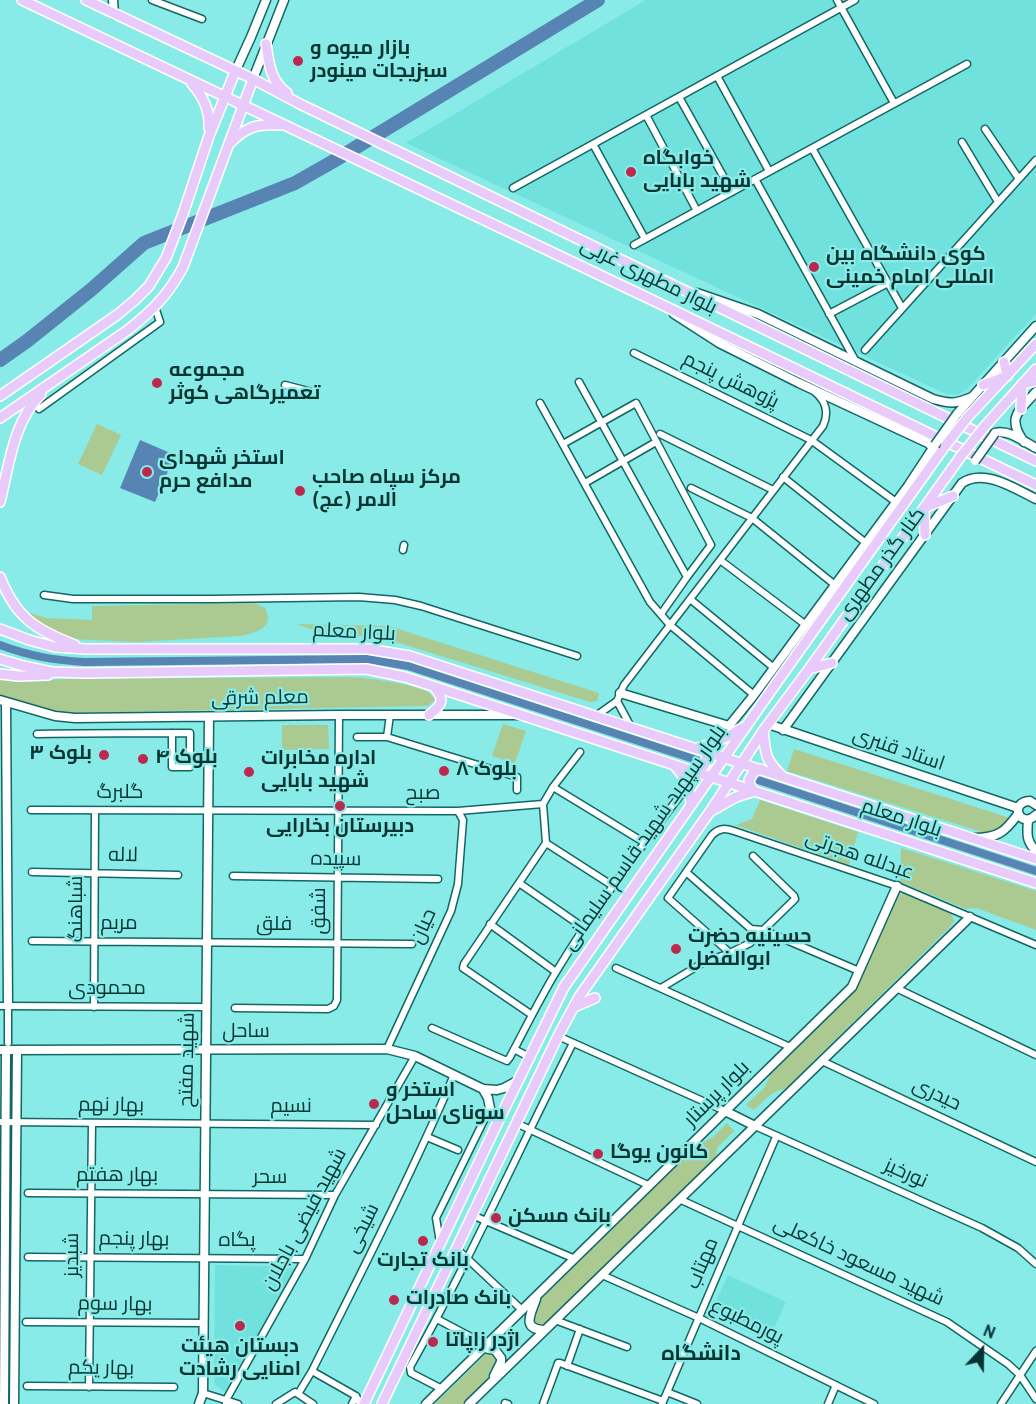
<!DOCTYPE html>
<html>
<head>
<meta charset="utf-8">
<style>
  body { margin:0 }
  #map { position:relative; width:1036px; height:1404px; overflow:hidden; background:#88ebe7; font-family:Overpass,sans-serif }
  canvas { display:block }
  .north { position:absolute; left:952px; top:1320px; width:60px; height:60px; -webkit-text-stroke:4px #88ebe7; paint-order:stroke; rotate:22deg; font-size:16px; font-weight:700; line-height:24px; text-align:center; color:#063433 }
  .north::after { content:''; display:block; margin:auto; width:21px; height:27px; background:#063433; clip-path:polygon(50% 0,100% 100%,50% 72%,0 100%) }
</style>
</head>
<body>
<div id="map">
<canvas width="1036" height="1404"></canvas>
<div class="north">N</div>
</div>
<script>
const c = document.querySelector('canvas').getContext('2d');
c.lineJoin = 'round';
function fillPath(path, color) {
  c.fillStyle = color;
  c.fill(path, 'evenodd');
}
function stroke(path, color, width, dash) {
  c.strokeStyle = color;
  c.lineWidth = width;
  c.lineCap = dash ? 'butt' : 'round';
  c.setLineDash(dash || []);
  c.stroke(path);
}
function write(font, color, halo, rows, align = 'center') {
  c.font = font + ' Overpass,Cairo,sans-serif';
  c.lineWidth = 4.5;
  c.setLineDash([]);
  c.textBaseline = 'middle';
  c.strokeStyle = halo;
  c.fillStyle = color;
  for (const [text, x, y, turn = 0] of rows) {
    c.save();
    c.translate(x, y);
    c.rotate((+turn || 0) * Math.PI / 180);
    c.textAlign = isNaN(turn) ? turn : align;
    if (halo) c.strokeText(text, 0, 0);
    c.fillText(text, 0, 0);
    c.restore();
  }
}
const built = new Path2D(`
  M646,0H1036V314L967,389L957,395L946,394L406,143Z
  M215,1265L274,1266V1269L299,1268L226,1393L214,1384Z
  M728,1275L786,1302L768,1341L710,1314Z`);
const green = new Path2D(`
  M97,424L121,435L102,475L78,464Z
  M255,603L265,608C266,611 268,614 268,618C268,631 249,634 240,636L135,642L72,639L49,631L26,612L47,618L92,620V606Z
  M297,624L389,626L599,693L597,701L590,702L386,639L315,631Z
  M351,677C374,679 404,682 426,691C430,693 433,697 436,700L427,706L72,713L54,711L0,695V680L20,682L65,679Z
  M503,724L526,731L515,763L492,756Z
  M282,725H328L329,749L282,750Z
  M794,749L1010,818L1011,824L988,834L787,771Z
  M760,800L858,832L849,865L736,825L752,819Z
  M901,848L1036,891V930L976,908L966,909L900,882Z
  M899,894H904L951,913L954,921L952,925L785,1089C771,1091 764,1101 754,1110L746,1105L764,1088L771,1074L855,990L897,895Z
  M727,1123L734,1131L717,1148L716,1158L546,1324L535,1325V1320L533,1315L539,1308V1301L698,1145L713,1137Z
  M486,1354L496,1355L499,1361L490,1370L486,1383L464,1404H435Z`);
const water = new Path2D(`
  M140,440L175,455L155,502L120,488Z`);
const canal = new Path2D(`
  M0,645C30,656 52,660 84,662L367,659L408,666L700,761
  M755,779L1036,871`);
const river = new Path2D(`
  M0,360L27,341L92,289L144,243L295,183L332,162L598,0`);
const street = new Path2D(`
  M152,0L202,19
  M837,0L894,103
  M717,76L769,171
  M679,97L732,192
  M646,115L697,211
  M985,129L1019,179
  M962,142L998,202
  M593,144L645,239
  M812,148L902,308
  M755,179L855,360
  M513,188L855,0
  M634,245L967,64
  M829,314L888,283
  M865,350L1036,160
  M634,353L811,440L896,502
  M579,382L687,577L661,614
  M285,385L312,392
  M540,403L650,602L670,625
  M39,409L160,322L155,307
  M660,434L773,490
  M563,444L636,403L711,545L687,577
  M783,477L866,543
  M585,483L656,442
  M691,488L752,518L835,585
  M403,550L404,545
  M720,560L806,625
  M44,595L73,599H213L359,597L395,600L421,606L577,656
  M690,599L774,668
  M670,625L754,695
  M617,701L631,727
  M596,716L617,701L624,685L823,426C829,413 826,401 815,392
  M37,734C88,733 139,733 190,733V767H172V733
  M357,737H387L517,777V790
  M387,737L390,715
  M553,787L645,843
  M543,804L553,787L580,752
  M31,810L458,811L543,804L546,843L464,964L463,968L532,1015
  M546,843L613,886
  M32,872L178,875
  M686,872L751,929L763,930L859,971
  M233,876L438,879
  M519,883L584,928
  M490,924L556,972
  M32,941L412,944
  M730,953L668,898L712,835C719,828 725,828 734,831L897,886L1036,945
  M616,968L790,1047
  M661,988L706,961L728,954L750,943L795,899L794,896L753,856
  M896,988L1036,1055
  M0,1006L206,1007
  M8,1006V1043
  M94,1007L95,811
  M235,1008L328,1009L334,1006L337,1000L339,715
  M432,1028L507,1061L510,1057C525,1029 539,1000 556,972C595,907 642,846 688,785
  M558,1036L725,1111
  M387,1049L451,911L458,884L463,820L458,811
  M514,1049L529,1057
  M822,1061L1036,1162
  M0,1122L376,1125
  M516,1123L650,1186
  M755,1126L982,1228L1018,1248L1036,1264
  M427,1137L458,1150
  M28,1193L335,1195
  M679,1199L947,1322L1008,1364L1020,1375L1036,1399
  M472,1215L575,1259
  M440,1242L436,1218L490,1108
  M456,1248L522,1310
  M28,1257L305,1259
  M602,1275L699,1318L874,1404
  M437,1319L486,1345
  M555,1320L627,1347
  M26,1322L203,1323
  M567,1366L580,1329
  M312,1371L356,1396
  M27,1386L174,1387
  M89,1387L92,1123
  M442,1389L411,1373L410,1367C469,1262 518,1151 573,1043
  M667,1392L697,1404
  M203,1393L238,1404
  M298,1394L312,1371C361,1273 411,1175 454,1075
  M505,1403L508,1404
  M226,1404V1400L305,1259L335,1195L415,1056
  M276,1404L295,1392L313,1404
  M352,1404L356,1396L360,1404
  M543,1404L557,1366L558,1363H560L663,1401
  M662,1404L776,1137
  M828,1404L836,1385
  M1001,1404L1036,1351`);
const secondary = new Path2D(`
  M113,0L114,14
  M235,72L251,37L266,0
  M253,79L284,0
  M697,293L758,314L933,399C951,404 955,404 972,397
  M674,314L719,343L799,383L928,443L933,448
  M957,414L1036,326
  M995,433C1009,429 1024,442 1036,448
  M1024,442C1006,417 1019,411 1036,392
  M620,693L729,726L754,695L908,486L935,445
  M0,700L55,716L75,718L339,715H519
  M6,702L8,1006
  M768,724L1018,808
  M783,730L962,483C985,468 1015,489 1036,499
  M1036,805L1030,801C1008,802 1020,830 1036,815
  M1028,820C1027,834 1026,841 1036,851
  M974,838C998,838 1005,832 1018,814
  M0,1050L387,1049L415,1056L483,1089L497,1090L504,1088L517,1081
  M483,1089L488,1098L490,1108
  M725,1111L755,1126
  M536,1299C531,1314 521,1329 544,1330
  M484,1348L495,1350L501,1358V1362L494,1376
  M4,1404L6,1050
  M14,1404L17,1050
  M199,1404L203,1393L209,717
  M426,1404L852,987L897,886
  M469,1404L970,917`);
const primary = new Path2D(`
  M22,0L648,298L1036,485
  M86,0L253,79L300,104L1036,461
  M266,44C269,64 270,80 287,93
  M192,84C203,96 210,111 209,128
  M230,143C247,126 257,124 280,125
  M983,385L1007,376L1004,362
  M0,396L117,315L135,300L149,286L166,258L183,214L209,136L235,72
  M1021,409L1022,384L1036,381
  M0,418L128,330C153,310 168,295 183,267L253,79
  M967,418L1036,344
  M985,426L1036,369
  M0,502C9,466 13,422 41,394
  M925,535L924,508L953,496
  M0,577C16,618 36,630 75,645
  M0,629L29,640L55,647L86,649H368L410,656L1036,859
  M0,659L23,666L52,672L85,673L366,669L405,677L1036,883
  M809,669L832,663
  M0,674L19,676L48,675
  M429,715C442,705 446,700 433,686
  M763,731C766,754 764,758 781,775
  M697,748C714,744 727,738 742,728
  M675,766C688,782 689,785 691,805
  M693,772C704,769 709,763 705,751
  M755,791L751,788L749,780L754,772L761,769
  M713,810L736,797L755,791
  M574,1007L595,998
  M364,1404L497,1124L564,987L777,682L945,446
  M382,1404L558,1036L579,997L709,813L763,731L809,669L961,456`);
const secondaryBridge = new Path2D(`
  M935,445L957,414
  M975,461L995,433`);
const primaryBridge = new Path2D(`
  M945,446L967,418
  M961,456L985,426`);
const markers = [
  [298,61,6,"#bb2a4e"],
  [631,172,6,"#bb2a4e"],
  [814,267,6,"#bb2a4e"],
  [157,383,6,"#bb2a4e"],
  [147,472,6,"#bb2a4e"],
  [300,491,6,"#bb2a4e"],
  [104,755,6,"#bb2a4e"],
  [143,759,6,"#bb2a4e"],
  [444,771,6,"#bb2a4e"],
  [249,772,6,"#bb2a4e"],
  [340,806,6,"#bb2a4e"],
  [676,949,6,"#bb2a4e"],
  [374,1104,6,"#bb2a4e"],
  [598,1154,6,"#bb2a4e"],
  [496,1218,6,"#bb2a4e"],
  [423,1241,6,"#bb2a4e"],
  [394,1300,6,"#bb2a4e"],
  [240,1326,6,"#bb2a4e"],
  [433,1342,6,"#bb2a4e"]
];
const poiNames = [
  ["بازار میوه و",310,50],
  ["سبزیجات مینودر",310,73],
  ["خوابگاه",643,160],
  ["شهید بابایی",643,183],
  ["کوی دانشگاه بین",826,256],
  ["المللی امام خمینی",826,279],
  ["مجموعه",169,372],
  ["تعمیرگاهی کوثر",169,395],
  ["استخر شهدای",159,460],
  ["مدافع حرم",159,483],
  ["مرکز سپاه صاحب",312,479],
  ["الامر (عج)",312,502],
  ["بلوک ۳",92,755,"right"],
  ["بلوک ۴",155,759],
  ["اداره مخابرات",261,760],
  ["شهید بابایی",261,783],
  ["بلوک ۸",456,771],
  ["دبیرستان بخارایی",340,828,"center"],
  ["حسینیه حضرت",688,938],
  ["ابوالفضل",688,961],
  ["استخر و",386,1092],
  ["سونای ساحل",386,1115],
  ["کانون یوگا",610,1154],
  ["بانک مسکن",508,1218],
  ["بانک تجارت",423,1262,"center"],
  ["بانک صادرات",406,1300],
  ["اژدر زاپاتا",445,1342],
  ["دبستان هیئت",240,1348,"center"],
  ["امنایی رشادت",240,1371,"center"]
];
const streetNames = [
  ["بلوار مطهری غربی",648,278,26],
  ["پژوهش پنجم",730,382,26],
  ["کنار گذر مطهری",883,565,-54],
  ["بلوار معلم",354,634,3],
  ["معلم شرقی",260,700,-1],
  ["استاد قنبری",898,751,19],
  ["گلبرگ",120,794],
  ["صبح",423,795],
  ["بلوار معلم",901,820,18],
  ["بلوار سپهبد شهید قاسم سلیمانی",646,839,-55],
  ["لاله",123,857,1],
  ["عبدلله هجرتی",859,857,19],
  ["سپیده",336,861,1],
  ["شباهنگ",78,909,-90],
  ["شفق",321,911,-90],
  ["مریم",119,925],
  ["فلق",274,926],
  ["حیان",425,927,-66],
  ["محمودی",107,990],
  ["ساحل",246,1033],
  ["شهید مفتح",189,1060,-89],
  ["بلوار پرستار",718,1095,-45],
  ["حیدری",936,1096,25],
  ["بهار نهم",111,1107,1],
  ["نسیم",291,1108],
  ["نورخیز",905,1175,24],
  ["بهار هفتم",117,1177],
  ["سحر",270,1179],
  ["شهید فیضی باجلان",306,1220,-62],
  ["شیخی",364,1229,-64],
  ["بهار پنجم",134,1241,1],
  ["پگاه",237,1242],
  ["شبدیز",74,1255,-90],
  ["شهید مسعود خاکعلی",858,1263,25],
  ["مهتاب",704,1264,-67],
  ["بهار سوم",115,1306,1],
  ["پورمطبوع",746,1323,26],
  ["بهار یکم",101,1370,1]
];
const neighbourhoodNames = [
  ["دانشگاه",701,1356]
];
fillPath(built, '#70e1dd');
fillPath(green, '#aaca91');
fillPath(water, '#5884b4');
stroke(canal, '#5884b4', 8);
stroke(river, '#5884b4', 14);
stroke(street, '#126765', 9);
stroke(secondary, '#126765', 11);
stroke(primary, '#fff', 12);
stroke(street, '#fff', 6);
stroke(secondary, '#fff', 8);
stroke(primary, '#e8cbfa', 9);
stroke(secondaryBridge, '#126765', 11, []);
stroke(primaryBridge, '#fff', 12, []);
stroke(secondaryBridge, '#fff', 8);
stroke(primaryBridge, '#e8cbfa', 9);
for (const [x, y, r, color] of markers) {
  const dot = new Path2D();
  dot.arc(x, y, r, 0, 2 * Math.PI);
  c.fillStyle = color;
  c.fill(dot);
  stroke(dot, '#88ebe7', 2);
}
write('bold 20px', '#063433', '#88ebe7', poiNames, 'left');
write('20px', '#063433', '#88ebe7', streetNames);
write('bold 21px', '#063433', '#88ebe7', neighbourhoodNames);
</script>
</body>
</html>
